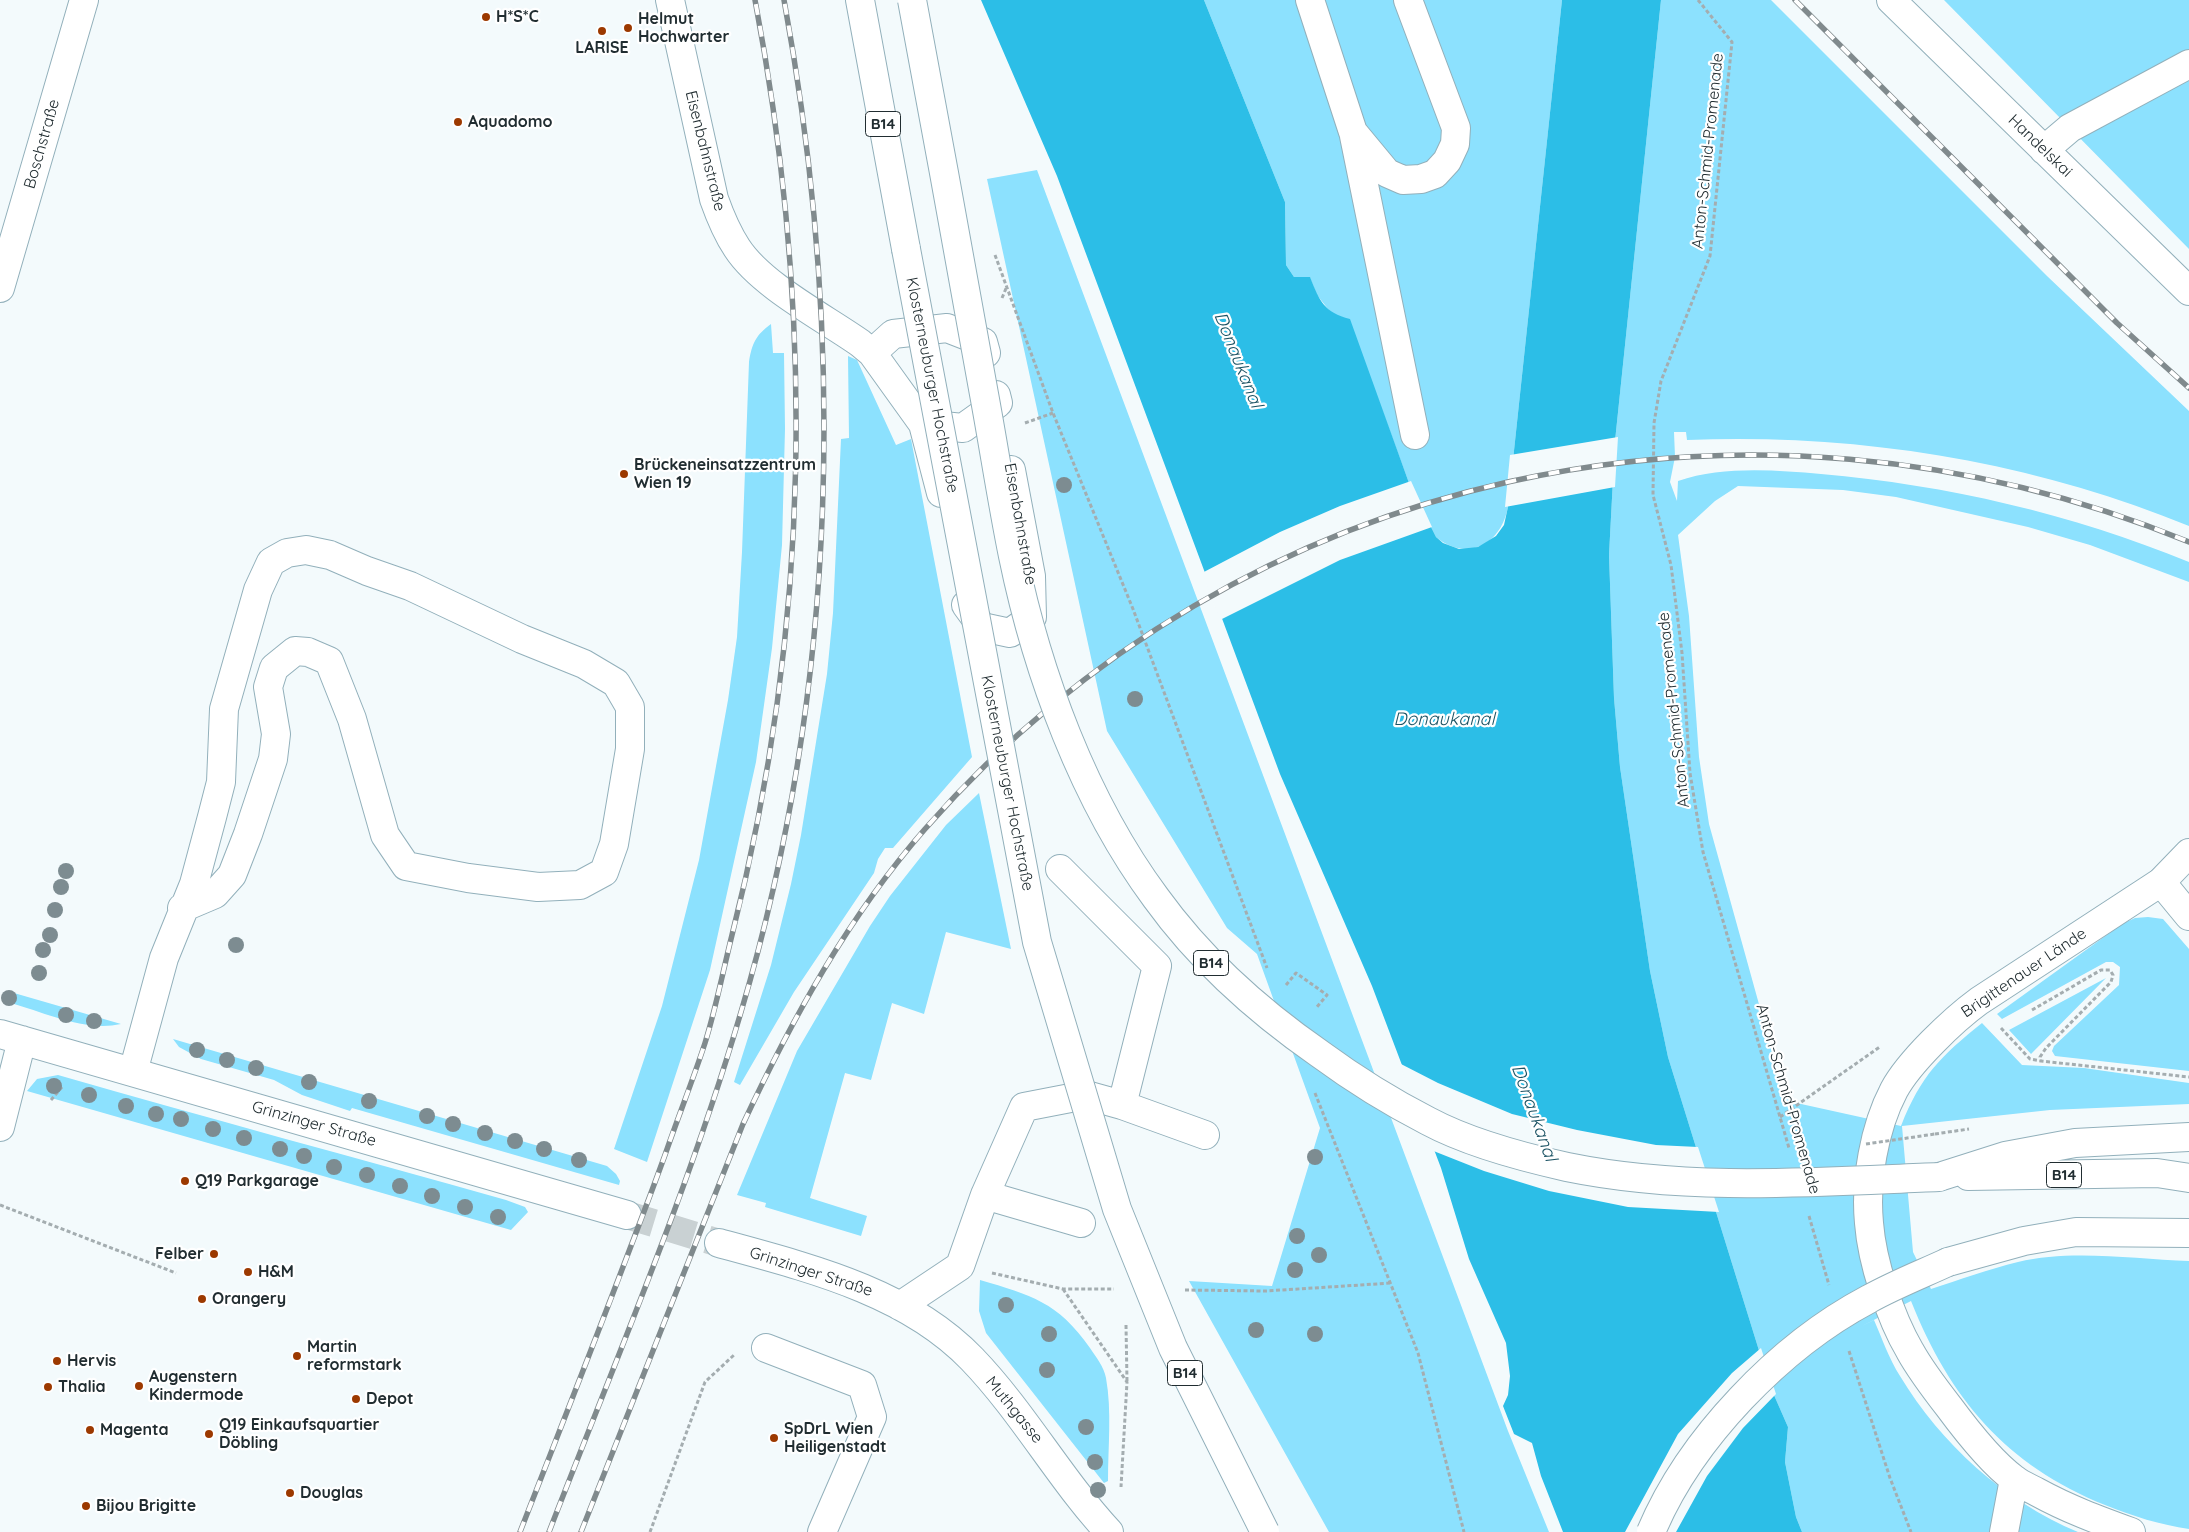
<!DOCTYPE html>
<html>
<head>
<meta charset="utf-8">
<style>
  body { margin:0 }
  canvas { display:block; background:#f3fafc }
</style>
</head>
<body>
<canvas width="2189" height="1532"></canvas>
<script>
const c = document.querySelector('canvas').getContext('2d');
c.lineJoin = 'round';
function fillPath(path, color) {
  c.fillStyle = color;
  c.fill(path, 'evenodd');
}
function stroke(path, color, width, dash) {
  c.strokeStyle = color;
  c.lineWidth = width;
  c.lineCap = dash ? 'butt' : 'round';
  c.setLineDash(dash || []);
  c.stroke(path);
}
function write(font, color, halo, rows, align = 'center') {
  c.font = font + ' Quicksand,sans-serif';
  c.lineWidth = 4.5;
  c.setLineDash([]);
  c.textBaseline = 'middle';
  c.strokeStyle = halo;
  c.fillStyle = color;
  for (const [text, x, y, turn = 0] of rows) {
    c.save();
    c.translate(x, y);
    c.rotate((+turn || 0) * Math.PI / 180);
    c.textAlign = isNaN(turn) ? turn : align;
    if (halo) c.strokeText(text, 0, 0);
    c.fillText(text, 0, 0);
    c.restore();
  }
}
const green = new Path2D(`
  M1204,0H1562L1508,507C1501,544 1468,563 1436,537L1409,483L1377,396L1332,314L1317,295L1310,278L1294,277L1286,265L1285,202Z
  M1661,0H1771L2047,276L2189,411V526C2031,461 1857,433 1687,440L1686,432H1674L1675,457L1670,482L1677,501L1678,481C1722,466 1774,470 1821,474C1947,485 2072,514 2189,562V582L2090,545L2028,527L1896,497L1843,490L1738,486L1715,501L1678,535L1689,616L1699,757L1709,824L1785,1098L1792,1102L1901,1126C1921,1075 1941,1056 1982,1023L2022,1065L2084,1068L2189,1083V1104L2050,1110L1902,1126L1913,1252L1931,1289C1959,1280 1989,1269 2018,1262C2070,1249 2135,1259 2189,1261V1529C2161,1525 2132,1516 2105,1505C2006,1465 1950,1399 1911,1301L1862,1326L1874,1320C1882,1338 1889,1359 1900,1376C1941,1444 2004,1501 2078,1532H1802L1796,1517L1785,1462L1788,1427L1770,1386L1668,1057L1650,971L1620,767L1614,698L1609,555L1615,441Z
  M1944,0H2189V249Z
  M1037,170L1508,1431L1549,1532H1329L1189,1281L1272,1286L1320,1128L1257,954L1227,928L1107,731L987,179Z
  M771,324L773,353H784L785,429L782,545L772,648L756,762L710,970L647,1162L614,1149L662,1006L699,860L728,700L737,637L742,552L749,362C752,343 756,335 771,324Z
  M848,356L857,360L896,445L911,439L972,757L893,848H885L878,859L874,873L794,992L740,1085L734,1082L771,965L791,884L801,835L827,674L833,613L841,439L849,438Z
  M979,793L1011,949L946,932L924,1014L892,1003L871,1080L845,1073L810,1198L867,1216L861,1236L765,1207L766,1203L737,1195L797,1051L870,926L890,896L946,825Z
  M2148,917L2163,919L2189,949V1071L2055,1056L2052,1051L2054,1046L2119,985L2120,967L2113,962H2106L2002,1019L1997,1014L2122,924L2135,918Z
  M2106,978L2031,1054L2009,1030Z
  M14,993L121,1024C85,1032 46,1013 11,1003Z
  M173,1039L607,1166L616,1174L620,1181L619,1185L352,1108L350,1111L302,1095L274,1080L201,1059L179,1047Z
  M58,1075C207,1118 357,1158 506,1200L525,1207L528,1212L511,1230L27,1091L37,1079Z
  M980,1280C1031,1295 1058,1302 1090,1348C1096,1357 1104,1367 1106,1378C1112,1411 1108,1447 1108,1481L1104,1483L986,1333L979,1311Z`);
const water = new Path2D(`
  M981,0H1204L1285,202L1286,265L1294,277H1310C1320,302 1324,312 1350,319L1409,483L1436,537L1443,543L1459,549L1478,547L1496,536L1504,525L1508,507L1562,0H1661L1615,441L1609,555L1614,698L1620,767L1650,971L1668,1057L1770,1386L1788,1427L1785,1462L1796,1517L1802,1532H1563L1541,1476L1532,1443L1514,1434L1503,1406L1508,1395L1510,1376L1506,1343L1469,1259L1441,1168L1372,986L1280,774L1057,176Z`);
const pier = new Path2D(`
  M1618,437L1615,487L1505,507L1510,455Z
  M1411,481L1432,527L1340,560L1220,620L1202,573L1280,532L1340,506Z
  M1399,1063L1438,1083L1512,1114L1577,1130L1656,1145L1698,1147L1719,1212L1628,1207L1549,1191L1484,1171L1431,1150Z
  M1761,1348L1776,1394L1743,1428L1707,1476L1676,1532H1625L1678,1434L1732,1373Z`);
const minorTunnel = new Path2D(`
  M627,1215L719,1243`);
const path = new Path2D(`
  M1698,0L1732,42L1710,256L1661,381L1654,423L1653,495L1671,565L1682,653L1690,773L1703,852L1789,1148
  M995,255L1053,413L1133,609L1267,968
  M1002,298L1007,286
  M1025,423L1053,413
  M1286,985L1296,973L1327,995L1316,1008
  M2032,1010L2101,970H2110L2113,975L2111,982L2046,1048L2040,1057L2041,1061L2189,1077
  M2001,1028L2030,1059L2041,1061
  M1315,1093L1418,1353L1464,1532
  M51,1100L62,1087
  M1780,1117L1881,1046
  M1935,1134L1969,1129
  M0,1205L176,1273
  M1809,1216L1829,1285
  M992,1273L1063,1289H1114
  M1063,1289L1127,1382L1121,1487
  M1185,1290L1266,1291L1392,1283
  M1126,1325L1127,1381
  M1849,1351L1890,1478L1911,1532
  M650,1532L705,1382L734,1355`);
const minor = new Path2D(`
  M670,0L714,199C720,216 727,233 737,248C761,285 823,317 860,343L872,353L923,424L963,428L998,403L996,395
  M1310,0L1353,132L1387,173L1403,180L1421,179L1435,174L1447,161L1455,144L1456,128L1408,0
  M1891,0L2189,291
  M1354,136L1415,435
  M2044,150L2070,128L2189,64
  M0,288L84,0
  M872,353L893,334L947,328L983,342L986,353
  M923,424L941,493
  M966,605L982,627L1010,633L1032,617L1031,576L1011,470
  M0,1034L627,1215
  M133,1072L164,958L194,884L212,817L221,782L224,709L258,590L271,562L287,553L306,550L330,555L367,571L410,586L522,639L584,664L616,683L630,707V749L614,844L604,872L580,885L538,887L468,878L406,866L385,835L352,719L329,661L308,652L295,651L274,668L268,687L276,734L273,759L248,834L232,875L215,894L182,908
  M1122,1105L1205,1135
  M0,1127L22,1040
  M985,1195L1081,1223
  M719,1243C806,1267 907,1291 972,1359C1023,1412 1059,1478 1109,1532
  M900,1306L960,1266L985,1195L1024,1107L1086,1095L1122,1105L1157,966L1060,869
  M766,1348L862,1385L872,1417L822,1532
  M2004,1532L2014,1479
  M2131,1532C2098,1520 2068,1509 2037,1492C2030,1488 2021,1485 2014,1479C1991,1462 1966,1430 1949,1407C1935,1389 1921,1371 1910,1351C1890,1317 1872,1262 1869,1223C1865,1181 1874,1128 1894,1090C1909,1062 1953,1020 1979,1001L2161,882L2189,853`);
const highway = new Path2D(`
  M860,0L906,249
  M2161,882L2189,916
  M1968,1176L2157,1173L2189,1178
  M1939,1177L2005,1156L2075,1143L2189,1137
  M1948,1262L2024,1241L2076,1232L2189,1233`);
const rail = new Path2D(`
  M1795,0L2117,323L2189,388
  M520,1532C569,1406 619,1281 665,1155C678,1117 693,1080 705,1043C716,1008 723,971 732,935C811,623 815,316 755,0
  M549,1532C616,1359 689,1189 741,1012C839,682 846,337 784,0
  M581,1532L743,1124C792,1019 848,917 925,829C1242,467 1747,360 2189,542`);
const pathBridge = new Path2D(`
  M1866,1144L1935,1134`);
const highwayBridge = new Path2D(`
  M912,0C937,131 960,263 984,394C994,448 1002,502 1013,556C1037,673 1084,801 1156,898C1200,959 1258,1011 1320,1054C1354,1079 1391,1102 1428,1121C1469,1143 1522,1157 1567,1167C1689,1192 1815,1182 1939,1177
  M906,249L1037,942L1117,1209L1173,1348L1265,1532
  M1651,1532C1690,1439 1780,1346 1869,1299C1894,1285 1922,1274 1948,1262`);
const trees = [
  [1064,485],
  [1135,699],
  [66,871],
  [61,887],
  [55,910],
  [50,935],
  [236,945],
  [43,950],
  [39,973],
  [9,998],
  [66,1015],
  [94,1021],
  [197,1050],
  [227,1060],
  [256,1068],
  [309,1082],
  [54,1086],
  [89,1095],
  [369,1101],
  [126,1106],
  [156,1114],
  [427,1116],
  [181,1119],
  [453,1124],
  [213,1129],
  [485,1133],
  [244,1138],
  [515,1141],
  [280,1149],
  [544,1149],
  [304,1156],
  [1315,1157],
  [579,1160],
  [334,1167],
  [367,1175],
  [400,1186],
  [432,1196],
  [465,1207],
  [498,1217],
  [1297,1236],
  [1319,1255],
  [1295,1270],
  [1006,1305],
  [1256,1330],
  [1049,1334],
  [1315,1334],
  [1047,1370],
  [1086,1427],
  [1095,1462],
  [1098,1490]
];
const markers = [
  [486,17,5,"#9c3900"],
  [628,28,5,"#9c3900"],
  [602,31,5,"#9c3900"],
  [458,122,5,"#9c3900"],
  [624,474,5,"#9c3900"],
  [185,1181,5,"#9c3900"],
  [214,1254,5,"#9c3900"],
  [248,1272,5,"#9c3900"],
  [202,1299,5,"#9c3900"],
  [297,1356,5,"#9c3900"],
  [57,1361,5,"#9c3900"],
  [139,1386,5,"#9c3900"],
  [48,1387,5,"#9c3900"],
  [356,1399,5,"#9c3900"],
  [90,1430,5,"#9c3900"],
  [209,1434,5,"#9c3900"],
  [774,1438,5,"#9c3900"],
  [290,1493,5,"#9c3900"],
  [86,1506,5,"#9c3900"]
];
const shields = [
  [883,124,35],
  [1211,963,35],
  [2064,1175,35],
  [1185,1373,35]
];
const shieldNames = [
  ["B14",883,124],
  ["B14",1211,963],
  ["B14",2064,1175],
  ["B14",1185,1373]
];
const poiNames = [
  ["H*S*C",496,17],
  ["Helmut",638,19],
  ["Hochwarter",638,37],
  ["LARISE",602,48,"center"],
  ["Aquadomo",468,122],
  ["Brückeneinsatzzentrum",634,465],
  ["Wien 19",634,483],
  ["Q19 Parkgarage",195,1181],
  ["Felber",204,1254,"right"],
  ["H&M",258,1272],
  ["Orangery",212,1299],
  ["Martin",307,1347],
  ["reformstark",307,1365],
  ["Hervis",67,1361],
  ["Augenstern",149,1377],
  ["Kindermode",149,1395],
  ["Thalia",58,1387],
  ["Depot",366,1399],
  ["Q19 Einkaufsquartier",219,1425],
  ["Döbling",219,1443],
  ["SpDrL Wien",784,1429],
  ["Heiligenstadt",784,1447],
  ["Magenta",100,1430],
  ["Douglas",300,1493],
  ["Bijou Brigitte",96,1506]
];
const streetNames = [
  ["Boschstraße",42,144,-74],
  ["Handelskai",2040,146,44],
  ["Eisenbahnstraße",705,151,76],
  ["Anton-Schmid-Promenade",1708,151,-84],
  ["Klosterneuburger Hochstraße",932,385,79],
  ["Eisenbahnstraße",1020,524,80],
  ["Anton-Schmid-Promenade",1674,710,-96],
  ["Klosterneuburger Hochstraße",1007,783,79],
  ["Brigittenauer Lände",2024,973,-34],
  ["Anton-Schmid-Promenade",1788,1099,74],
  ["Grinzinger Straße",314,1124,16],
  ["Grinzinger Straße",811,1272,18],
  ["Muthgasse",1014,1410,51]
];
const waterNames = [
  ["Donaukanal",1238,360,68],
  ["Donaukanal",1444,720],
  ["Donaukanal",1534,1113,70]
];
fillPath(green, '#8ce1fe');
fillPath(water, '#2cbee7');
fillPath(pier, '#f3fafc');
stroke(minorTunnel, '#c9d1d3', 28, [28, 14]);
stroke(minor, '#92b0bb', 30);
stroke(highway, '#92b0bb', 30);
stroke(path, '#a4adb0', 3, [4, 2.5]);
stroke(minor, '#fff', 28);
stroke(highway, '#fff', 28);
stroke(rail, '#808a8d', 5.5);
stroke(rail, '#fff', 4, [11]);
stroke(highwayBridge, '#92b0bb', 30, []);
stroke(pathBridge, '#a4adb0', 3, [4, 2.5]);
stroke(highwayBridge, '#fff', 28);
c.fillStyle = '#7d8c91';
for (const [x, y] of trees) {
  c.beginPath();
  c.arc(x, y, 8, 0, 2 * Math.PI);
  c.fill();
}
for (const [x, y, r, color] of markers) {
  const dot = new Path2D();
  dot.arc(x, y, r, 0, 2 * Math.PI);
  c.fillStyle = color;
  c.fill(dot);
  stroke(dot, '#fff', 2);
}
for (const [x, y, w] of shields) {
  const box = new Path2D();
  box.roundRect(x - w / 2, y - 12.5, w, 25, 4);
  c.fillStyle = '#fff';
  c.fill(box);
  stroke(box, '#212d31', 1);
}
write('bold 15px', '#212d31', null, shieldNames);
write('bold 16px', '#212d31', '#fff', poiNames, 'left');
write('16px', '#212d31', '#fff', streetNames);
write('italic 18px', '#1b5364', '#fff', waterNames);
</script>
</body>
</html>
